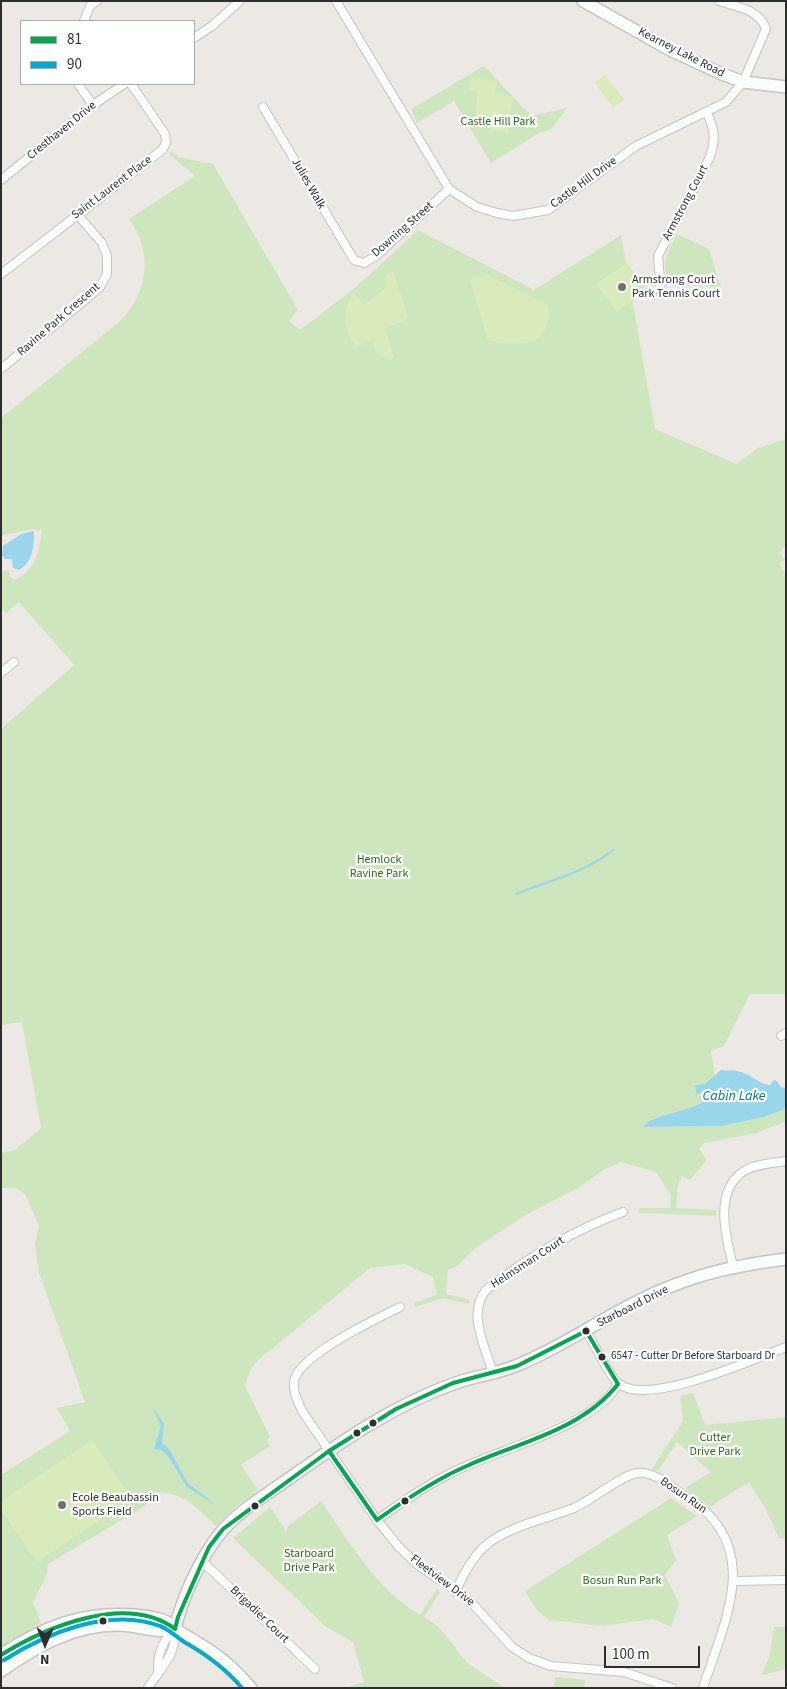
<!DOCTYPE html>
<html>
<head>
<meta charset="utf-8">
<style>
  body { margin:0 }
  #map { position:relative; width:787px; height:1689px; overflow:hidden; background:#ece8e4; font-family:"Source Sans 3",sans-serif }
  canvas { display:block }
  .frame { position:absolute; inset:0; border:2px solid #2e2e2e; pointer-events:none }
  .legend { position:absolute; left:20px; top:20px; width:175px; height:65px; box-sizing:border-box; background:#fff; border:1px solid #ababab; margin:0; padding:6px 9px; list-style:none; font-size:15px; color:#2e2e2e }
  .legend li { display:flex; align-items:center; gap:10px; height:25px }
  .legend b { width:25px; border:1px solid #ababab }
  .north { position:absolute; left:20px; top:1619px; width:50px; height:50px; -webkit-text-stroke:4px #fff; paint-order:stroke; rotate:181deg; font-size:14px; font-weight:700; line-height:20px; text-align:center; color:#2e2e2e }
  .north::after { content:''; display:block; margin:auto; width:18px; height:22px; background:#2e2e2e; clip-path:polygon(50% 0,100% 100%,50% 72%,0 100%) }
  .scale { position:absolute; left:604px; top:1646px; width:96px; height:22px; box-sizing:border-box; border:2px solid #2e2e2e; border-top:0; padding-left:6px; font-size:15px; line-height:18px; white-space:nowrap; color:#2e2e2e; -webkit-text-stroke:4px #fff; paint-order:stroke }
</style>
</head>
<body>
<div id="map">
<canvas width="787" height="1689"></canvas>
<div class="frame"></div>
<ul class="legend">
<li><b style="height:6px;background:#00a651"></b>81</li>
<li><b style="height:6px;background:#00a9ce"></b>90</li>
</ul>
<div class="north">N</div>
<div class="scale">100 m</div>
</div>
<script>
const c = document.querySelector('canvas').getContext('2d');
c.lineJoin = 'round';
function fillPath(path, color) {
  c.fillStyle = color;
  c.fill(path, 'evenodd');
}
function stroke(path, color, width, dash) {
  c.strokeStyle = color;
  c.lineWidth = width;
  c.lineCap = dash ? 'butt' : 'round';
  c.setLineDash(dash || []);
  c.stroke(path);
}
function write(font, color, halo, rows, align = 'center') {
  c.font = font + ' "Source Sans 3",sans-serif';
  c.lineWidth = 4.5;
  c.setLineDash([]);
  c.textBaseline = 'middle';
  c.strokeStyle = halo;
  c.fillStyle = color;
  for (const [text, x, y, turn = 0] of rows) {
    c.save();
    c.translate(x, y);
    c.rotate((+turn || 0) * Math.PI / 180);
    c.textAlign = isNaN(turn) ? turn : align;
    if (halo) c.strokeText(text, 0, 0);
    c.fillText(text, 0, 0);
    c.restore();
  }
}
const green = new Path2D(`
  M484,66L531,116L567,108L552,129L539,133L491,163L454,101L417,123L411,109Z
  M171,151L178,157L213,164L298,310L289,321L299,329L304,327L356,287L418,230L534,290L621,235L655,429L737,464L758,448L786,439V545L781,551L782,557L786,559L779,563L786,575V994H750L724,1046L711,1051L715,1076L705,1084H695V1093L702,1092L709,1097C700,1105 689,1110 678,1113C667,1116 649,1116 643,1127L721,1126L764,1117L786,1109V1121L757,1133L704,1143L699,1149L707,1160L690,1180L682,1176L678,1185L676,1208L716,1210V1216L639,1213V1208H670L671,1195L656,1172L621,1162L605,1169L578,1188L529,1213L474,1249L459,1265L448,1270L446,1294L470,1300L469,1304L442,1298L415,1307L414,1303L437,1295L433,1277L405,1264L370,1268L257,1361L250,1371L245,1386L270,1437L266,1440L270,1446L241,1465L258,1490L236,1507L216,1526C197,1508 181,1489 152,1493L145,1506L48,1564L47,1574L33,1602L41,1623L1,1647V1475L70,1431L57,1408L85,1402L39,1273L35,1244L39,1226L25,1194L15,1188H1V1153L15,1150L41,1128L22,1022L1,1025V729L74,665L19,602L6,613L1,608V571L9,570L10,576L14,580C37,570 39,550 42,528L38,531L34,529L3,535L1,538V418L118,323C148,295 154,253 129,219L195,176L169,154Z
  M677,234L709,249L721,287L674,285C657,268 668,252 677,234Z
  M693,1393L705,1425L786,1417V1538H779L764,1506L749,1482L710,1507L685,1488L711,1472L677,1442L658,1471L652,1469L683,1421L680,1396Z
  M671,1498L697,1516L667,1535L676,1560L665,1575L679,1603L671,1627L654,1619L603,1626L549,1620L536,1609L525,1591Z
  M321,1501C349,1541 377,1590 420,1615L437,1589L440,1592L424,1617L439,1627L467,1663L505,1688H346L364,1682L353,1642L325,1626L233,1538L270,1507L286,1531L288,1526Z
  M774,1627H786V1669L762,1675L770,1654Z
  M555,1677L585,1680L584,1688H553Z`);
const pitch = new Path2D(`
  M605,75L624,100L613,107L595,83Z
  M470,78L497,81L495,93L513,96L508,133L490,130L492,117L475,115L478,91L469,90Z
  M627,263L647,290L617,311L596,284Z
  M393,271L409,319L385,328L394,357L391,359L377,354L372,341L355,347C343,320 340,320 353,292L364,305L387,287L386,275Z
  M487,275L546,304C551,311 550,316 547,323C545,330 542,336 536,339C524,345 500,345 488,340L470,280Z
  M92,1440L132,1499L37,1562L1,1510V1501Z`);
const water = new Path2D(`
  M34,531C34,546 33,562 19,570L13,568L12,559H5L2,555L3,546L21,534Z
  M721,1070C727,1071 732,1070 737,1071C751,1073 758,1084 770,1085L774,1080L777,1081L781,1087L786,1088V1109L764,1117L721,1126L643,1127C650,1113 694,1114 710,1096L702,1092L696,1095L695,1085L705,1084Z
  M152,1407L164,1424L162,1443L170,1450L187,1482L215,1505L187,1487L168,1456L161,1450L154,1449L161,1426Z`);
const stream = new Path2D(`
  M516,894C548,881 587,872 613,850`);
const street = new Path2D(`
  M336,1L449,189L477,207L497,213L513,216L548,210L636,146L726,102L743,82L766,29C759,9 737,7 719,1
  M84,21L90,6L97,1
  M194,38L212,26L240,1
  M78,84L93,105
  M263,107L354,260L364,263L376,256L449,189
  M1,180L93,105L124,84
  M1,274L162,150L166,143L165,134L131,84
  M661,294L658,256L709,159C716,141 715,130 707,113
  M1,369L85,300L100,287L107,274V256L102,243L77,214
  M1,673L14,662
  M781,1036L786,1033
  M733,1266C726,1237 713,1191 744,1171C756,1164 772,1163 786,1161
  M400,1307C376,1319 304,1353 295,1378C291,1390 298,1401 302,1411L377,1520L399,1547L418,1565L470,1601L512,1647L529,1658L551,1666L624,1672L672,1688
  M586,1331C596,1346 606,1372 618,1383C645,1408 754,1359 786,1347
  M493,1373C485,1346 467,1314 486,1290C527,1258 574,1230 623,1212
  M377,1520C401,1503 425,1486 451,1473C495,1450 595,1427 618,1384
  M202,1561L315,1669
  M734,1581L786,1580
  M455,1592C463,1576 471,1559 484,1547C505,1527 546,1519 574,1508C592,1500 620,1476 637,1473C654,1471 670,1486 684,1495C765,1545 726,1617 703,1688
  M158,1672C157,1655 163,1640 175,1629
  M148,1688C161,1668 177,1654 175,1629`);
const secondary = new Path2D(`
  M583,1L670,50L722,74L743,82L786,87
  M175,1629C182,1598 201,1556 222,1531C238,1512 263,1497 284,1482C337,1445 391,1406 453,1384C474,1376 497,1374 518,1365C566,1345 608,1314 655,1293C699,1273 739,1265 786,1259
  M1,1655C43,1627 83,1611 134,1615C144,1616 158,1617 167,1622C171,1624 173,1628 176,1630C209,1649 225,1658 251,1688
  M1,1671C37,1646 73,1625 118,1625C138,1625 156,1634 175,1629`);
const bus1 = new Path2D(`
  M586,1331L618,1384
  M329,1451L377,1520
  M377,1520C406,1499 436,1479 469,1465C520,1442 582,1430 618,1384
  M175,1629L178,1617L209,1547L223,1529L329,1451L396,1409L453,1383L517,1366L586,1331
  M1,1655C46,1627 126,1593 175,1629`);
const bus2 = new Path2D(`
  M4,1660C47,1633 109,1607 160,1626C169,1629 177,1638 186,1643C207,1655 226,1669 242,1688`);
const markers = [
  [622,287,5,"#706f6e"],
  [586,1331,4.5,"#2e2e2e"],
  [602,1357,4.5,"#2e2e2e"],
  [373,1423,4.5,"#2e2e2e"],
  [357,1433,4.5,"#2e2e2e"],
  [405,1501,4.5,"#2e2e2e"],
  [62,1505,5,"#706f6e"],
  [255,1506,4.5,"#2e2e2e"],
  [103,1621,4.5,"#2e2e2e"]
];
const busNames = [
  ["6547 - Cutter Dr Before Starboard Dr",611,1357]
];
const streetNames = [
  ["Kearney Lake Road",681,53,27],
  ["Cresthaven Drive",62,131,-39],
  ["Castle Hill Drive",584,183,-36],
  ["Julies Walk",308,184,60],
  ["Saint Laurent Place",112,188,-37],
  ["Armstrong Court",686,203,-62],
  ["Downing Street",403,230,-41],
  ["Ravine Park Crescent",59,320,-41],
  ["Helmsman Court",528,1263,-33],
  ["Starboard Drive",633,1307,-27],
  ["Bosun Run",683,1496,35],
  ["Fleetview Drive",442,1581,37],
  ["Brigadier Court",259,1615,44]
];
const parkNames = [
  ["Castle Hill Park",498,122],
  ["Hemlock",379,860],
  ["Ravine Park",379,874],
  ["Cutter",715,1438],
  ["Drive Park",715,1452],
  ["Starboard",309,1554],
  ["Drive Park",309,1568],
  ["Bosun Run Park",622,1581]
];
const poiNames = [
  ["Armstrong Court",632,280],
  ["Park Tennis Court",632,294],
  ["Ecole Beaubassin",72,1498],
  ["Sports Field",72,1512]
];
const waterNames = [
  ["Cabin Lake",734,1097]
];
fillPath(green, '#cee6be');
fillPath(pitch, '#d9eabb');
fillPath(water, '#99d6ec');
stroke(stream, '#99d6ec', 2);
stroke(street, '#c5c4c5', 10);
stroke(secondary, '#c5c4c5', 14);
stroke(street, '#fcfcfb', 8);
stroke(secondary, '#fcfcfb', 11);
stroke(bus1, '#00a651', 4);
stroke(bus2, '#00a9ce', 4);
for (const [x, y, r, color] of markers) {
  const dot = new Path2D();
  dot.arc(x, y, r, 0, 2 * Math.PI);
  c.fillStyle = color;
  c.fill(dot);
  stroke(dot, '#fff', 2);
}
write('11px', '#2e2e2e', '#fff', busNames, 'left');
write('12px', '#2e2e2e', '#fff', streetNames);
write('12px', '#2c6e1b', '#fff', parkNames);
write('12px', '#2e2e2e', '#fff', poiNames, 'left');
write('italic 14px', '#0d6fa3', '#fff', waterNames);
</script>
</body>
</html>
